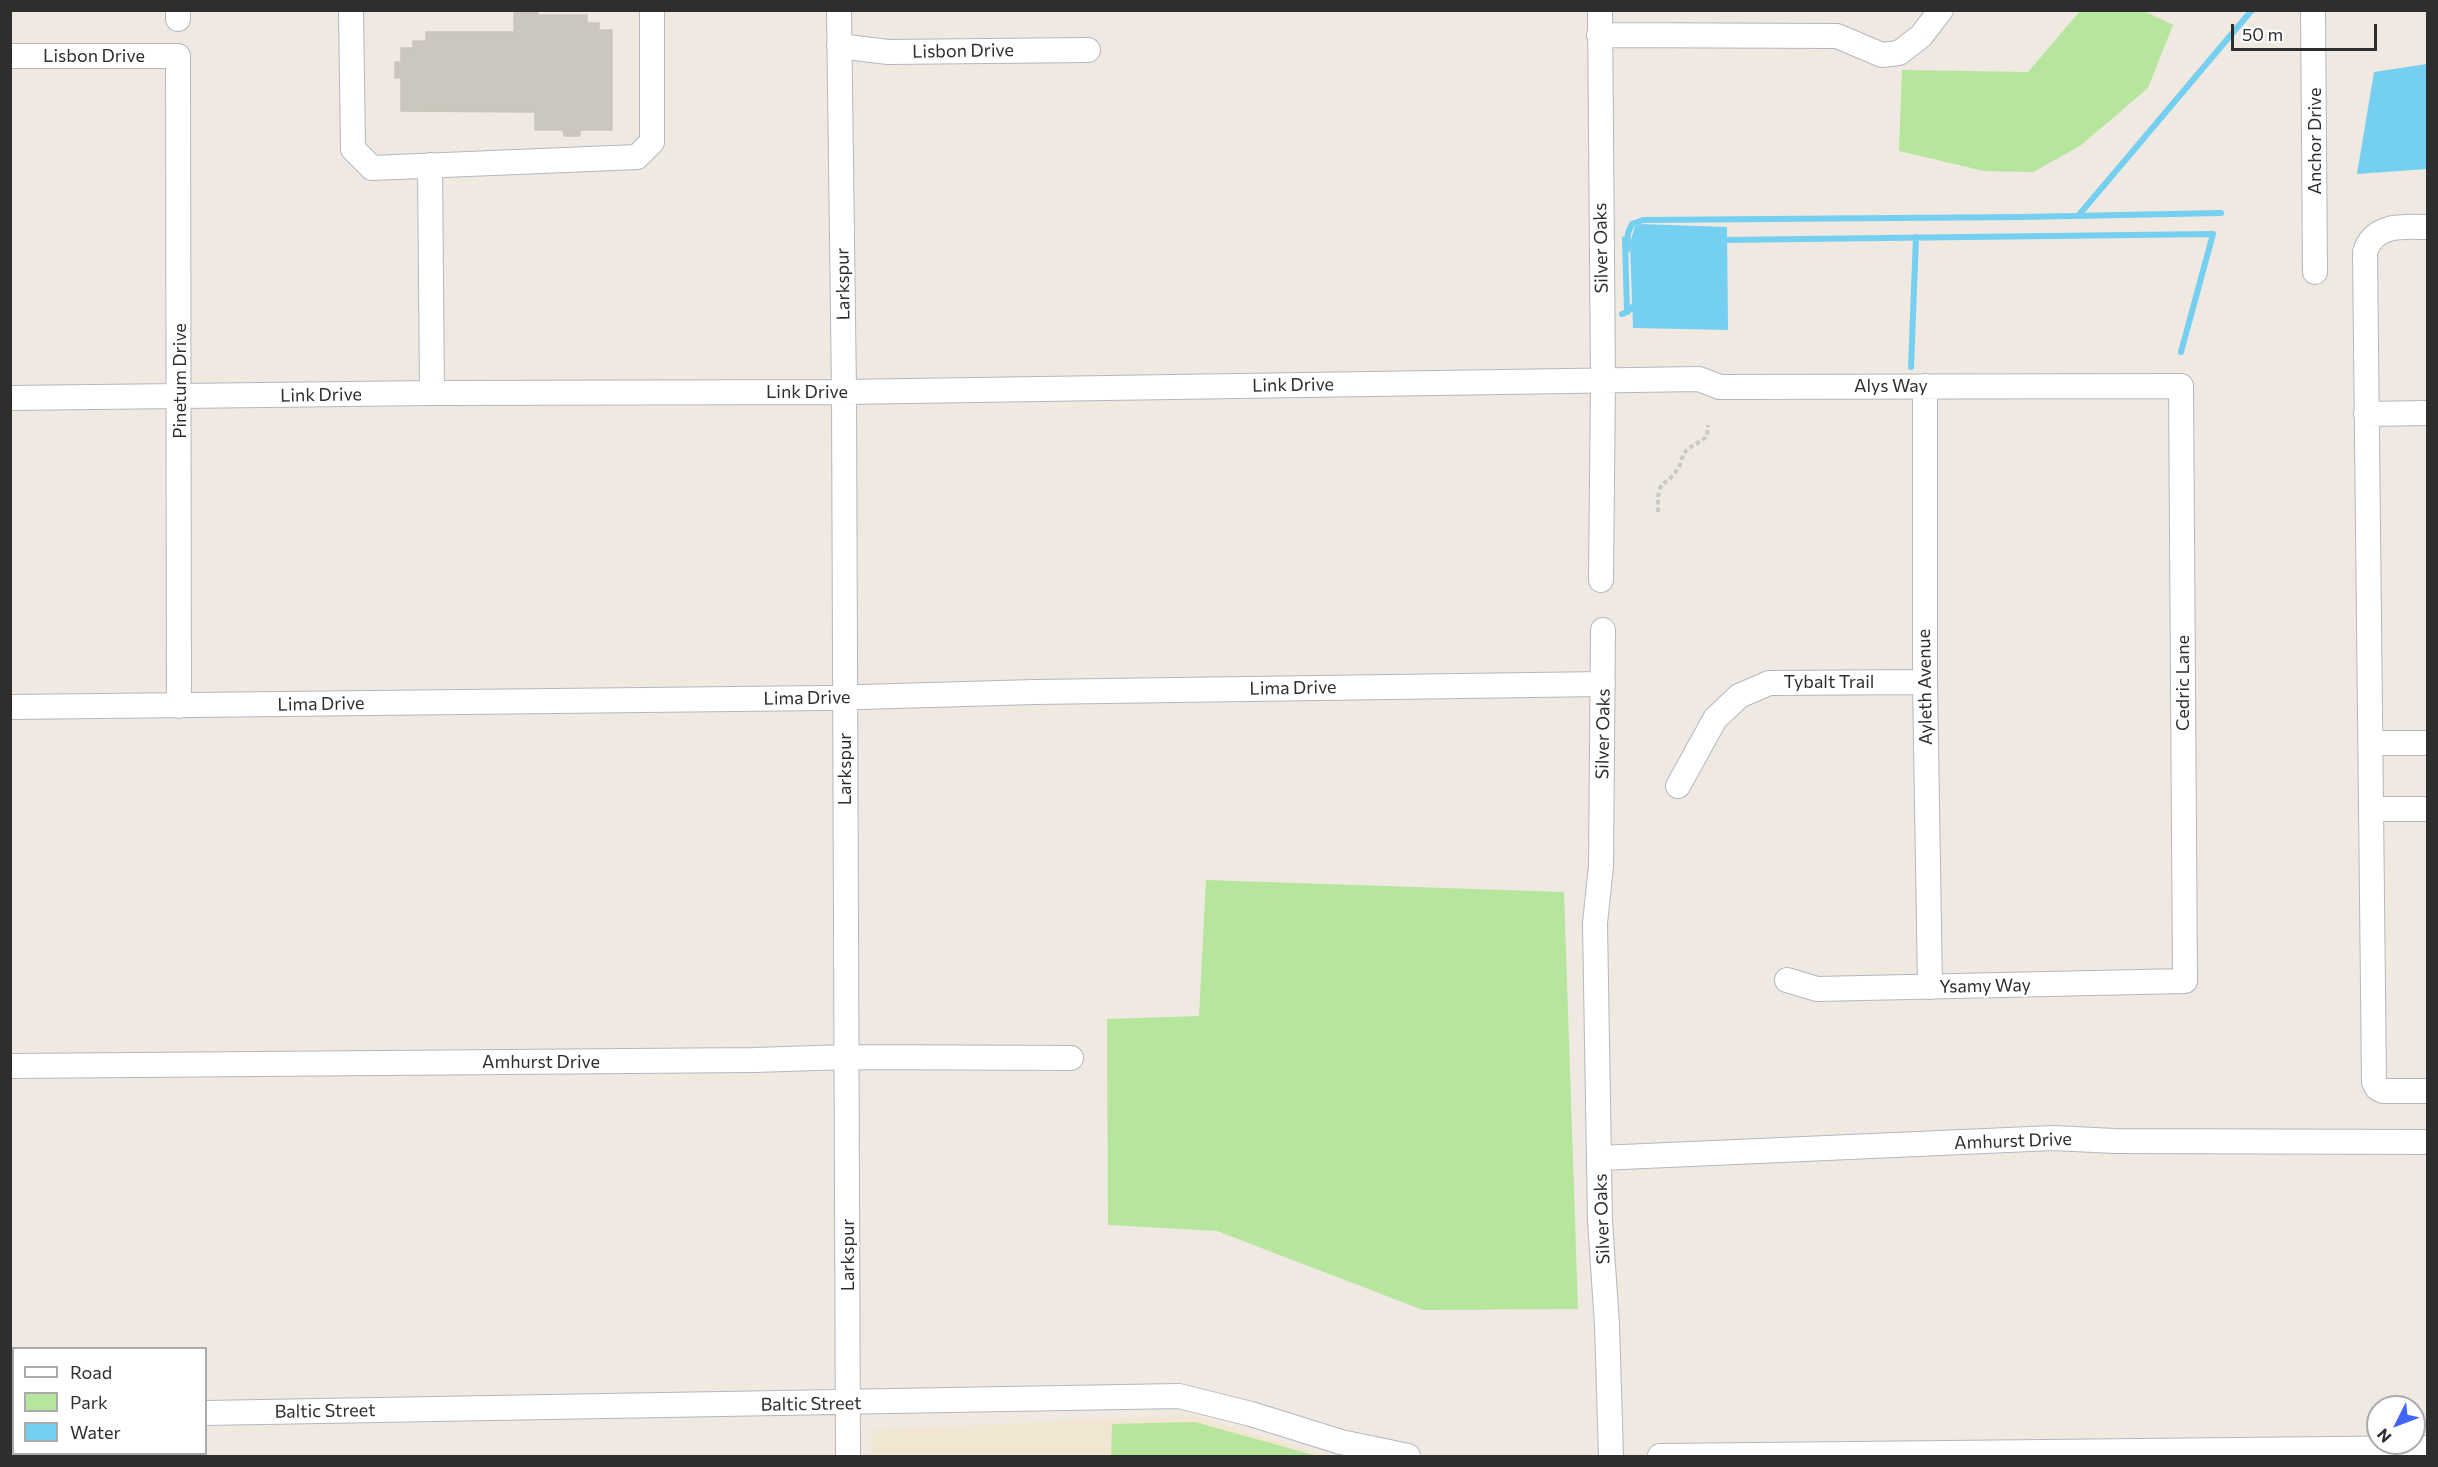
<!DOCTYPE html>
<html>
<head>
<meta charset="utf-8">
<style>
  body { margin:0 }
  #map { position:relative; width:2438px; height:1467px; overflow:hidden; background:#efe9e1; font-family:Commissioner,sans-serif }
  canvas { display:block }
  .frame { position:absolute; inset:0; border:12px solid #2e2e2e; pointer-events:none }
  .legend { position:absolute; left:12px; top:1347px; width:195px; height:108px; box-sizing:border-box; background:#fff; border:2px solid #ababab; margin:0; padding:8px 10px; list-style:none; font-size:18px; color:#2e2e2e }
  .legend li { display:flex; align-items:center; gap:12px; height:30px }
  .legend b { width:30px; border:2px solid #ababab }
  .north { position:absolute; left:2366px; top:1395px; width:60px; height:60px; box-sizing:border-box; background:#fff; border:2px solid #ababab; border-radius:50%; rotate:228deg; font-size:16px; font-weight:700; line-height:24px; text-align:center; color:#2e2e2e }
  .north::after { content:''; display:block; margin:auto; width:21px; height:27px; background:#4264fb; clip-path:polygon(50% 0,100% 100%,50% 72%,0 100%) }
  .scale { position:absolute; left:2231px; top:24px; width:146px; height:27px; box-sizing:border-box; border:3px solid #2e2e2e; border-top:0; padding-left:8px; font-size:18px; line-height:21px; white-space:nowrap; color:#2e2e2e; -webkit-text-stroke:4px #fff; paint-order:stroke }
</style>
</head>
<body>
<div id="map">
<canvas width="2438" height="1467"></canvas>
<div class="frame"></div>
<ul class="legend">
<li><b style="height:8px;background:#fff"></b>Road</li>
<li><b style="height:16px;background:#b6e59e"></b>Park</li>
<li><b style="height:16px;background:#75cff0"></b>Water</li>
</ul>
<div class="north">N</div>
<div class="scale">50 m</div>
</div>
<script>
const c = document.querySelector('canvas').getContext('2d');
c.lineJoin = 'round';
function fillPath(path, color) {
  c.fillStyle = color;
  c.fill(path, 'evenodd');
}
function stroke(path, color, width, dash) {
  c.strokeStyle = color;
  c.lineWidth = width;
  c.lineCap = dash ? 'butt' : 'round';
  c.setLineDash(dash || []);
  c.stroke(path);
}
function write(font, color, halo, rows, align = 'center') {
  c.font = font + ' Commissioner,sans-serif';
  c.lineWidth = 5;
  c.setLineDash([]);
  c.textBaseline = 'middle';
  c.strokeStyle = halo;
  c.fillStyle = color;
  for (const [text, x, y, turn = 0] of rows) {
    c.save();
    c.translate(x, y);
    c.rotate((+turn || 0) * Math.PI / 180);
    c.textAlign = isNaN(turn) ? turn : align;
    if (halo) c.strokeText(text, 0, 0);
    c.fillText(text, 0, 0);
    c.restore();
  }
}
const education = new Path2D(`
  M1191,1415L1328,1456H872L871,1430Z`);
const green = new Path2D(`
  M2080,11H2144L2173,25L2148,88L2080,146L2033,172L1984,171L1899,151L1902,70L2028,72Z
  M1206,880L1564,892L1578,1309L1423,1310L1217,1231L1108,1225L1107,1019L1199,1016Z
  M1195,1422L1317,1456H1111L1112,1424Z`);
const water = new Path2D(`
  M2427,64V169L2357,174L2374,72Z
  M1641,224L1727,227L1728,330L1633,328L1630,243L1635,226Z`);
const stream = new Path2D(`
  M2078,216L2252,10
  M1722,240L2213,234L2181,352
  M1627,312L1638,302
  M1622,314L1627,312L1625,239L1627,250L1628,233L1632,224L1643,220L2021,217L2221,213
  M1911,367L1916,237`);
const building = new Path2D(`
  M514,11H538L537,15H587V23H599V30H612V130H580V136H564L563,130H535V112L401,111V78H395V62H401V48H413V41H426V32H514Z`);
const path = new Path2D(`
  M1658,512C1657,475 1664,491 1679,467C1682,461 1682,454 1687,450C1694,444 1701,442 1707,436L1708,425`);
const minor = new Path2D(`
  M178,10V19
  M351,10L353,149L372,168L637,157L652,142V10
  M839,10L844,392L848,1456
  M1600,10L1603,380L1601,580
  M2313,10L2315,272
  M1599,35L1837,36L1882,55L1899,53L1921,36L1941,10
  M839,46L888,52L1088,50
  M10,56H178L179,706
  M430,165L432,393
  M2428,227C2403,227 2374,223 2365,252L2374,1082L2377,1088L2383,1091H2428
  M1925,386V682L1930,987
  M10,398L432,393L844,392L1699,379L1720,387L2181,386L2185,981L1817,989L1787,980
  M2366,414L2428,413
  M1603,630L1601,866L1595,923L1600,1221L1607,1325L1611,1456
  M10,707L825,698L1035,692L1603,684
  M2371,743H2428
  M1678,786L1715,719L1739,696L1769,683L1925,682
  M2371,809H2428
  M10,1066L754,1060L848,1057L1071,1058
  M1600,1158L2053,1138L2115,1141L2428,1142
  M206,1413L1179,1396L1251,1414L1341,1442L1408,1456
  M10,1416H14
  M1660,1456L2428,1448`);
const streetNames = [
  ["Lisbon Drive",963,51,-1],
  ["Lisbon Drive",94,56],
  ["Anchor Drive",2315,141,-90],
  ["Silver Oaks",1601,248,-91],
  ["Larkspur",843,284,-91],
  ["Pinetum Drive",180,381,-90],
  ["Link Drive",1293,385,-1],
  ["Alys Way",1891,386],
  ["Link Drive",807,392],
  ["Link Drive",321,395,-1],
  ["Tybalt Trail",1829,682],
  ["Cedric Lane",2183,683,-90],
  ["Ayleth Avenue",1925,687,-91],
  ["Lima Drive",1293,688,-1],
  ["Lima Drive",807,698,-1],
  ["Lima Drive",321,704,-1],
  ["Silver Oaks",1603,734,-89],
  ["Larkspur",845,769,-90],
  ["Ysamy Way",1985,986,-1],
  ["Amhurst Drive",541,1062],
  ["Amhurst Drive",2013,1141,-2],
  ["Silver Oaks",1602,1219,-92],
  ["Larkspur",848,1255,-90],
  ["Baltic Street",811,1404,-1],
  ["Baltic Street",325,1411,-1]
];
fillPath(education, '#f0e6d1');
fillPath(green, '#b6e59e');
fillPath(water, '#75cff0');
stroke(stream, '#75cff0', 6);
fillPath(building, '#cbc7bf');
stroke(building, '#cbc5ba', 1.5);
stroke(minor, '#b4b7c1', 26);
stroke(path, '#c9c9c9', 4, [4.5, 3]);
stroke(minor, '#fff', 24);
write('18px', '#2e2e2e', '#fff', streetNames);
</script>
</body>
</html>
